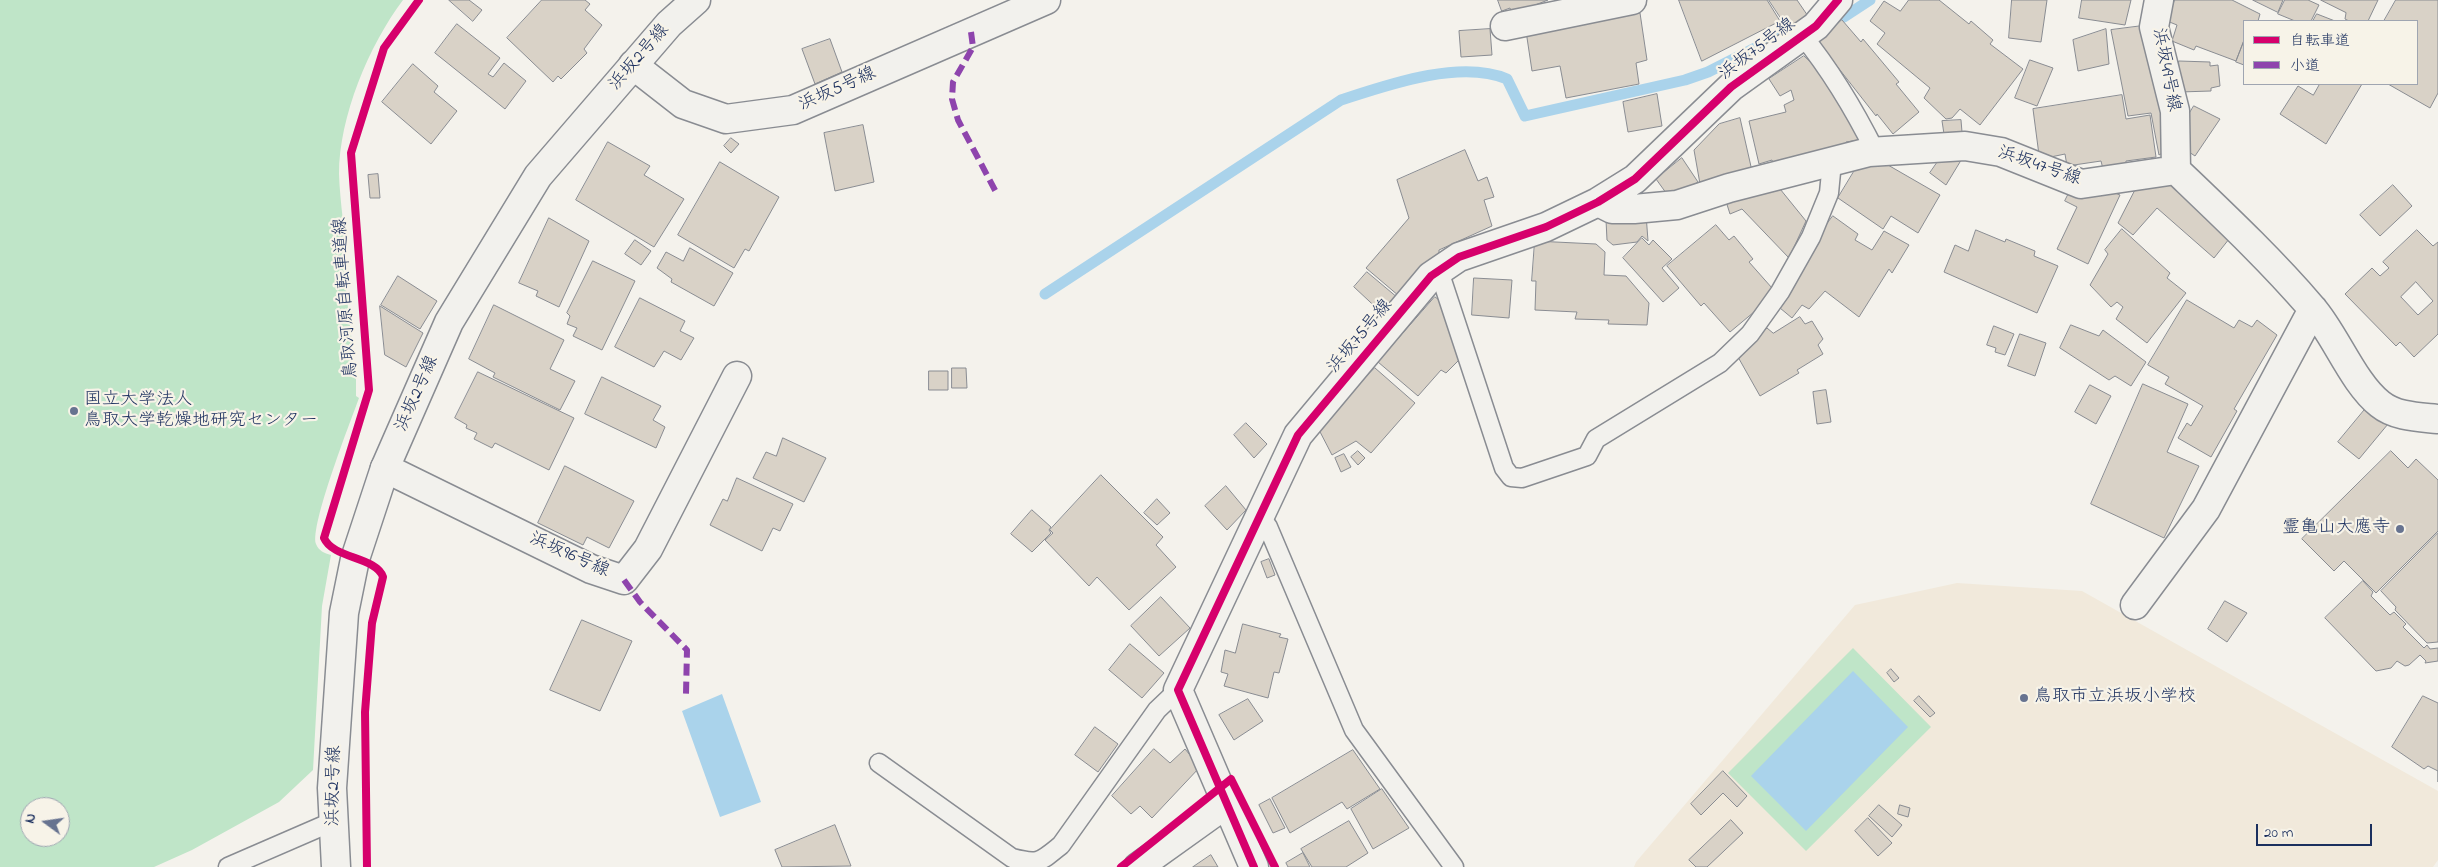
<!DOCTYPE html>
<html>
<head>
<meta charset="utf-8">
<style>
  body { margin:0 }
  #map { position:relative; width:2438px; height:867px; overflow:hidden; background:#f4f2ec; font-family:"Indie Flower","Klee One",sans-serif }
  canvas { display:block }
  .legend { position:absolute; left:2243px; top:20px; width:175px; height:65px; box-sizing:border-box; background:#f7f3e8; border:1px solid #9fa5b1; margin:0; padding:6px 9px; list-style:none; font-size:15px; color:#1b2f5e }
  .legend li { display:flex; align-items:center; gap:10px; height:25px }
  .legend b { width:25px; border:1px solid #9fa5b1 }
  .north { position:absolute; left:20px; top:797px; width:50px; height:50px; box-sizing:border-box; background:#f7f3e8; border:1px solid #9fa5b1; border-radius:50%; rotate:284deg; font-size:14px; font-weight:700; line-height:20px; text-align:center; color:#1b2f5e }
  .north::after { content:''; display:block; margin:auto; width:18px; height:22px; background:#677390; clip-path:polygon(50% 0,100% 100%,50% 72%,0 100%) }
  .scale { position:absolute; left:2256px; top:824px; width:116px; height:22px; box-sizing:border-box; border:2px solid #1b2f5e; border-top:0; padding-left:6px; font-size:15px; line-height:18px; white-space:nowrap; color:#1b2f5e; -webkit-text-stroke:4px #f7f3e8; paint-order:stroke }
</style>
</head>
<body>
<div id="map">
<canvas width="2438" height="867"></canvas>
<ul class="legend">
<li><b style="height:6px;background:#d6006c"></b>自転車道</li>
<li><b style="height:6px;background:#8e44ad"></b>小道</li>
</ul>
<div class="north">N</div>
<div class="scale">20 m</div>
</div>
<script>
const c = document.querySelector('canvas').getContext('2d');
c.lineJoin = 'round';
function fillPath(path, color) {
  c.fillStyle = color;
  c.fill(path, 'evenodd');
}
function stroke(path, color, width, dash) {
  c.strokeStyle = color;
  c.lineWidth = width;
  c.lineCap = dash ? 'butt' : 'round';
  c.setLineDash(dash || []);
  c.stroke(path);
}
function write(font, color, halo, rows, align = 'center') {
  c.font = font + ' "Indie Flower","Klee One",sans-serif';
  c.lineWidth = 4.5;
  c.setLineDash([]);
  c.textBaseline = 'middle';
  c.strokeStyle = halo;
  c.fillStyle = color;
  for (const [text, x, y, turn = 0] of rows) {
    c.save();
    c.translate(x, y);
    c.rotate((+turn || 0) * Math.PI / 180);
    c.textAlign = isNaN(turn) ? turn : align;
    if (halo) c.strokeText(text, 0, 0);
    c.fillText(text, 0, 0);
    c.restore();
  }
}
const built = new Path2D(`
  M1957,583L2082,591L2438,791V860L2433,867H1634L1636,862L1855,605Z`);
const green = new Path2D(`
  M0,0H403C369,45 339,117 339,174C340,203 345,232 347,261L343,263L356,379V396L359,398C350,423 310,525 316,544C319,551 324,553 331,555L322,606L313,770L279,802L192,850L154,867H0ZM30,807H60V837H30Z
  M1853,648L1931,727L1806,851L1728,773Z`);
const water = new Path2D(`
  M1853,671L1908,727L1806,831L1751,776Z
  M722,694L761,802L720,817L682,711Z`);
const stream = new Path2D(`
  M1844,17L1870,0
  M1045,294L1341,100C1387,85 1460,59 1507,79L1525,116L1685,80L1708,72L1777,37`);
const building = new Path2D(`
  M449,0H469L482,10L473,21Z
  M542,0H585L590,4L585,10L602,25L584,49L587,53L561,79L558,76L553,82L507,38Z
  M1498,0H1548L1512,14L1510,8L1502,11Z
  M1679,0H1767L1780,21L1702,61Z
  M1769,0H1797L1810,19L1791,33Z
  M1909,0H1939L1969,24L1971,21L1993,40L1990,44L2023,69L1980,125L1960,109L1952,118L1946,119L1924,98L1930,88L1877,44L1885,33L1870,21L1884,1L1900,11Z
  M2012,0H2047L2041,42L2009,38Z
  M2082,0H2131L2125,25L2079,18Z
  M2175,0H2232L2260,14L2258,21H2244V40L2236,61L2196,46L2194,50L2172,41L2177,25L2167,21Z
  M2253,0H2283L2278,12Z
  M2285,0H2308L2319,5L2311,21H2295L2278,14Z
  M2321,0H2378L2368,21H2349L2345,19L2346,13Z
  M2396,0H2438V93L2430,108L2388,84H2417V21H2384Z
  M1619,12V17L1640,13L1647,60L1636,63L1639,84L1566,98L1560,66L1532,71L1526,31Z
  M2317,14L2335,21H2313Z
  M1842,20L1861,42L1863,39L1899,82L1896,84L1919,112L1893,134L1877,114L1876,116L1818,42Z
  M457,24L500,58L488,74L493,77L504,63L526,81L505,109L435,53Z
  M2150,25L2168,150L2159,155L2151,113L2128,116L2111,30Z
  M1490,29L1492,55L1461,57L1459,31Z
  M2106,29L2109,64L2078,71L2073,40Z
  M830,39L842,72L815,84L802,49Z
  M2244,41V65L2236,62Z
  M1804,56L1817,68L1849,117L1859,140L1846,142V147L1774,166L1772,160L1759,164L1749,121L1786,112L1784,105L1794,100L1791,90L1780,96L1769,79Z
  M2030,60L2053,68L2037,106L2015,98Z
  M2179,61L2210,62V66L2218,65L2220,86L2211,88V91L2180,92Z
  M413,64L438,86L434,92L457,111L431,144L382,102Z
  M2320,84H2362L2326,144L2280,114L2298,86L2313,95Z
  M1657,94L1662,126L1628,132L1623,102Z
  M2122,95L2126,119L2150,115L2156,157L2126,161V165L2103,169L2101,161L2067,166L2065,154L2046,158L2039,155L2033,109Z
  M2194,106L2220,119L2195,156L2189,152L2183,124Z
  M1740,118L1752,171L1700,184L1694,150L1719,124Z
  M1961,120L1962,132L1944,134L1942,121Z
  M863,125L874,182L835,191L824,133Z
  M731,138L739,144L731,153L724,146Z
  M608,142L650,166L644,175L684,199L654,247L576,200Z
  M1465,150L1478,181L1487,177L1494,197L1484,200L1492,226L1439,250V256L1399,296L1366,268L1409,218L1397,180Z
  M1941,157H1963L1946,185L1930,173Z
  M1682,158L1698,182L1680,195L1669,197L1656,179Z
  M1861,160L1881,161L1940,195L1918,233L1891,216L1883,229L1838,198Z
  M720,162L779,197L749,251L745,249L734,268L678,235Z
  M2167,173L2233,234L2214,258L2157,208L2133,235L2118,223L2140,180Z
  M378,174L380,198H370L368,175Z
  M1776,184L1806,221L1789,258L1742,209L1730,214L1724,195Z
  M2393,185L2412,206L2380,236L2360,215Z
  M2071,189H2105L2120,195L2088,264L2057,249L2077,207L2065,201Z
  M1646,214L1648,241L1642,236L1637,242L1613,245L1607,240L1606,220Z
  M1833,216L1858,234L1855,240L1872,250L1884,231L1909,245L1892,273L1889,269L1859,317L1825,291L1809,309L1802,305L1792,318L1780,308L1790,291L1788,289L1812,244Z
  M549,218L589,241L559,307L536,296L538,291L519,283Z
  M1716,225L1729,240L1734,236L1753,259L1749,262L1772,288L1760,307L1730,332L1704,303L1701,306L1667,266Z
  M2122,229L2170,273L2167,278L2186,293L2147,343L2116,319L2123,307L2117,302L2111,307L2090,285L2108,254L2105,250Z
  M1976,230L2005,242L2006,239L2035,251L2034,256L2058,266L2037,313L1944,272L1955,245L1968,251Z
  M2417,230L2433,246L2438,242V334L2414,357L2400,342L2396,346L2345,294L2372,268L2380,276L2389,268L2383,262ZM2416,282L2433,301L2418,315L2401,297Z
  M1642,238L1649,245L1653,240L1672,259L1662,268L1679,288L1663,302L1623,258Z
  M635,240L651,251L641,265L625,254Z
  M1535,241L1596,244L1605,252L1604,275L1626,276L1649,303L1647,325L1608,324L1609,320L1575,319L1577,312L1535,310L1536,281H1532Z
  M690,248L733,273L714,306L671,282L672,279L657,268L666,252L683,261Z
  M593,261L635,281L602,350L573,336L577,328L567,324L570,316L567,313Z
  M1367,272L1398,298L1384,315L1354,287Z
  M398,276L437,301L420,329L381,305Z
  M1474,278L1512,280L1509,318L1472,315Z
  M1435,297L1445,304L1464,355L1446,373L1441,370L1418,396L1378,362Z
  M640,298L685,321L680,331L694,338L681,360L664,351L654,367L615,347Z
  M2187,300L2234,328L2239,320L2252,327L2257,320L2277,335L2234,409L2237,411L2211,457L2178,438L2187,423L2191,426L2203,406L2165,384L2169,377L2148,365Z
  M494,305L564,340L550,369L575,381L560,410L493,377L495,373L469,359Z
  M380,306L423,333L406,367L385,355Z
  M1800,317L1805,324L1812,321L1823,339L1818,345L1823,354L1797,370L1799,373L1760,396L1738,357L1767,328L1773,333Z
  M2071,325L2099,336L2103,330L2146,362L2131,386L2115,376L2109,380L2060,348Z
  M1994,326L2014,334L2005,355L1995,352L1996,348L1987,345Z
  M2020,334L2046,343L2035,376L2008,366Z
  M952,368H966L967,388H952Z
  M1375,368L1415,403L1371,453L1356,441L1332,455L1317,426Z
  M929,371H948V390H929Z
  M478,372L574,418L549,470L495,443L492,448L474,439L477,433L466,428L467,425L455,418Z
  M602,377L661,406L653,420L665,427L656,448L585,414Z
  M2143,384L2188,404L2167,452L2199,466L2164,538L2091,504Z
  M2090,385L2111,396L2096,424L2075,412Z
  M1826,390L1831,422L1817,424L1813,392Z
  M2367,407L2388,424L2359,459L2338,442Z
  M1246,423L1267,444L1254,458L1234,435Z
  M783,438L826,458L804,502L753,478L766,452L776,456Z
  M1358,451L1365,458L1358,465L1351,457Z
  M2391,451L2408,468L2416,459L2438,480V531L2376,593L2344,561L2334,571L2302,539Z
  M1344,454L1351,467L1341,472L1335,458Z
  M565,466L634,501L609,548L587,537L583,545L538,523Z
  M1101,475L1163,537L1156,545L1176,567L1129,610L1097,577L1089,586L1045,540L1053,533L1050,530Z
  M737,478L793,504L780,531L773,528L762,551L710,525L723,499L727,501Z
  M1226,486L1246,510L1227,530L1205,506Z
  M1157,499L1170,513L1157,525L1144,513Z
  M1032,510L1051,527L1049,530L1051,533L1032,552L1011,534Z
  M2438,533V642L2427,643L2395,610L2396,607L2381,591Z
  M1269,559L1275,575L1267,578L1261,562Z
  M2363,581L2373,592L2371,596L2390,615L2394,612L2406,624L2403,627L2424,648L2427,645L2430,649L2438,648V661L2425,663L2426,661L2420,655L2409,665L2405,666L2397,661L2391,668L2376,671L2325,618Z
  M1161,597L1190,628L1159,656L1131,626Z
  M2225,601L2247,613L2227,642L2208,629Z
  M582,620L632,641L600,711L550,690Z
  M1243,624L1281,634L1279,637L1288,639L1279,673L1274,672L1268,698L1224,686L1228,674L1221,672L1225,650L1235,653Z
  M1130,644L1164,673L1142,698L1109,670Z
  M1891,669L1899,678L1894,682L1887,673Z
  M1919,696L1935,713L1930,717L1914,701Z
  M2423,696L2438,703V782V771L2428,766L2424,769L2392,747Z
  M1248,699L1263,721L1234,740L1219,715Z
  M1095,727L1118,744L1098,772L1075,755Z
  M1154,749L1170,763L1185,749L1200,767L1152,818L1140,806L1131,814L1112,796Z
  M1353,750L1380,789L1347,809L1342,802L1290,833L1272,798Z
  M1723,771L1747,796L1737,807L1723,793L1701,815L1691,804Z
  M1382,789L1409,828L1373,849L1351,809Z
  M1270,799L1285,828L1273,833L1259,805Z
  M1879,805L1902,825L1892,837L1869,816Z
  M1900,805L1910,808L1908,817L1898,814Z
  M1868,818L1892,843L1878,856L1855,831Z
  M1731,820L1743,833L1707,867H1696L1689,860Z
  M1349,821L1368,853L1346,867H1312L1301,849Z
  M835,825L851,866L782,867L775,850Z
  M1303,853L1310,867H1288L1286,863Z
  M1211,855L1218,867H1193Z`);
const service = new Path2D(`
  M1802,35C1832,72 1854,109 1875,151
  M1439,271L1504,468L1511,477L1522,478L1587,456L1596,439L1720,363L1750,334L1780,292L1811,237L1829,193L1832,162
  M1260,516L1268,527L1354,730L1454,867
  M879,763L1012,858C1039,865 1040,862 1061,845L1157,710L1178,690
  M228,867L334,821`);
const minor = new Path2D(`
  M2159,0L2154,27L2175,111L2176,170
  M1505,26L1632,0
  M633,65L683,104L726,119L793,110L1046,0
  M1598,202L1612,209H1634L1677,205L1729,188L1869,152L1965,146L2001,152L2081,184L2176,170C2222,214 2270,259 2312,308C2335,334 2353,383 2380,404C2396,417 2419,417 2438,419
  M385,468L591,569L624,580L648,549L737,376
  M2135,605L2206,509L2313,309
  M1138,867L1226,804
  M1254,867L1178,690L1298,435L1431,276L1459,257L1546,227L1598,202L1635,179L1731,87L1816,26L1838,0`);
const tertiary = new Path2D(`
  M336,867L332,788L344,613L355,559L385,468L449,322L538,176L669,24L696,0`);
const quiet = new Path2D(`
  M971,32L973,47L953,82L952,99L958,120L997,194
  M624,580L640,602L687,650L686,694`);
const cycleway = new Path2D(`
  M367,867L365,712L372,623L383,577C377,557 333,559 324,538L369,390L351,153L384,48L419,0
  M1121,867L1231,779L1275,867
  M1254,867L1178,690L1298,435L1431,276L1459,257L1546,227L1598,202L1635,179L1731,87L1816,26L1838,0`);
const markers = [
  [74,411,5,"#677390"],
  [2400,529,5,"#677390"],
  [2024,698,5,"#677390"]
];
const streetNames = [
  ["浜坂75号線",1758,50,-37],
  ["浜坂2号線",640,58,-49],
  ["浜坂49号線",2165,70,79],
  ["浜坂5号線",838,90,-24],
  ["浜坂47号線",2039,167,19],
  ["鳥取河原自転車道線",347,298,-94],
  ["浜坂75号線",1361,337,-50],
  ["浜坂2号線",418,394,-66],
  ["浜坂96号線",569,556,24],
  ["浜坂2号線",335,786,-89]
];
const poiNames = [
  ["国立大学法人",84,401],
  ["鳥取大学乾燥地研究センター",84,422],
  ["霊亀山大應寺",2390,529,"right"],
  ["鳥取市立浜坂小学校",2034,698]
];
fillPath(built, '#f1e9db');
fillPath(green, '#bfe5c8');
fillPath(water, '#aad3eb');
stroke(stream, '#aad3eb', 11);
fillPath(building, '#d9d2c7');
stroke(building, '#898c92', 1);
stroke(service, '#898c92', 21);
stroke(minor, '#898c92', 31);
stroke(tertiary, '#898c92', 31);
stroke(service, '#f2f1ed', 18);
stroke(minor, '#f2f1ed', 28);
stroke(tertiary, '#f2f1ed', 28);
stroke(quiet, '#8e44ad', 6, [12, 6]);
stroke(cycleway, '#d6006c', 8);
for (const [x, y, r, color] of markers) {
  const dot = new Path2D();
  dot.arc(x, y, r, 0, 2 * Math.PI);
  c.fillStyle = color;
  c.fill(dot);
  stroke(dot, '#f7f3e8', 2);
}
write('18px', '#1b2f5e', '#f7f3e8', streetNames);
write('18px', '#1b2f5e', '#f7f3e8', poiNames, 'left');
</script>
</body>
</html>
